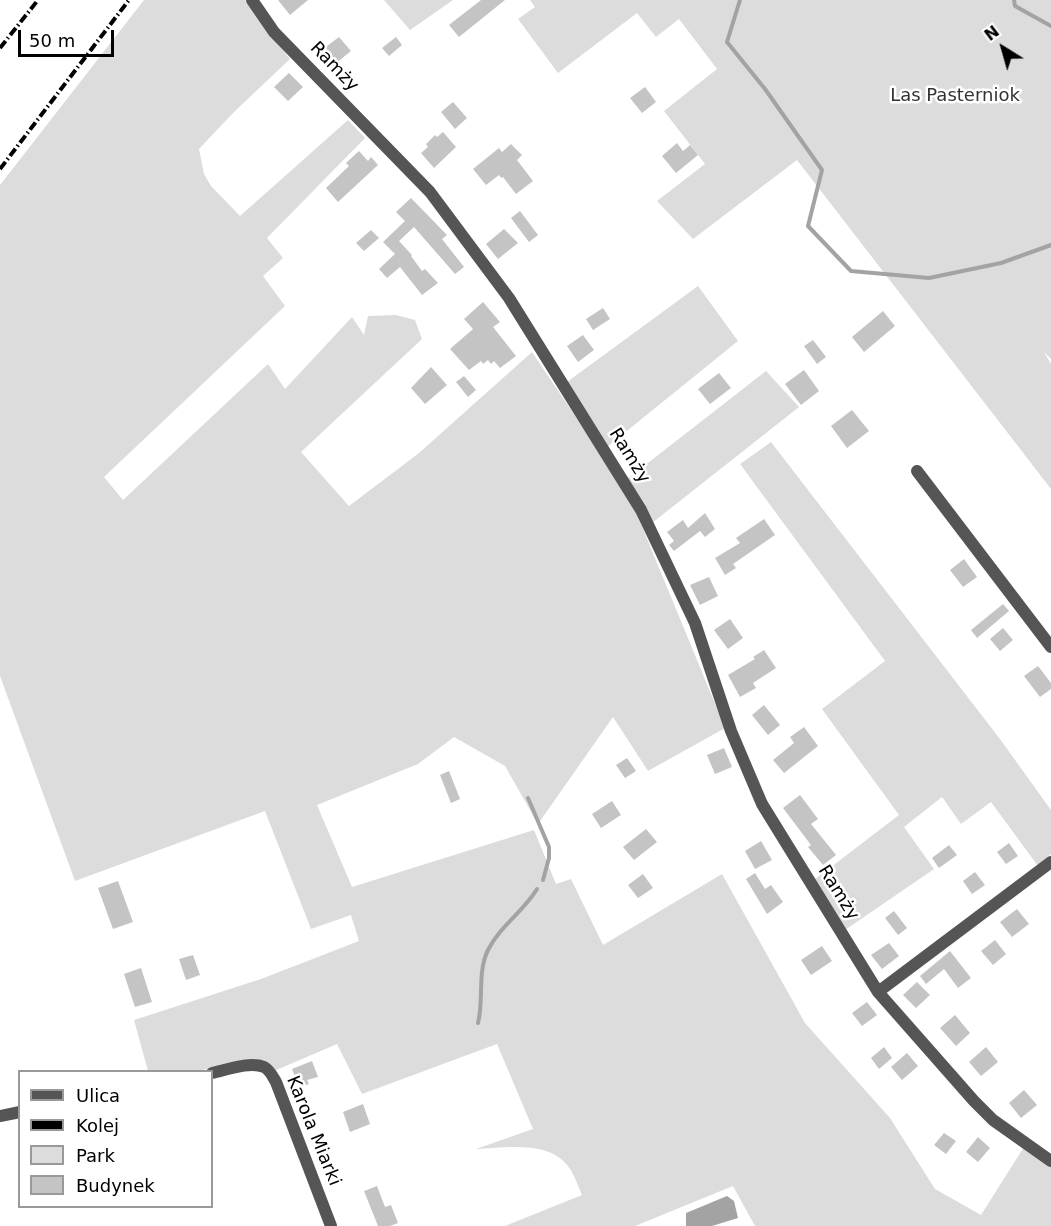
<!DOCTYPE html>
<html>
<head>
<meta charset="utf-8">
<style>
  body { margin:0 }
  #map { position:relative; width:1051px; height:1226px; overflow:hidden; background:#fff; font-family:"DejaVu Sans",sans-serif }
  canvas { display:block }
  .legend { position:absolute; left:18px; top:1070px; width:195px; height:138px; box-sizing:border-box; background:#fff; border:2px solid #999; margin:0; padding:8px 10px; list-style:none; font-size:18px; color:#000 }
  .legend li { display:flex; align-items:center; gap:12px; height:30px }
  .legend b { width:30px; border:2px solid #999 }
  .north { position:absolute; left:973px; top:18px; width:60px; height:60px; -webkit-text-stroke:4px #fff; paint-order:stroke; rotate:323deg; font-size:16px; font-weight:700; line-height:24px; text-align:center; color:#000 }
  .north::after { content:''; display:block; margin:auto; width:21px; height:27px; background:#000; clip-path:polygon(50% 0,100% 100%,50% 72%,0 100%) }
  .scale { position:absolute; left:18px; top:30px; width:96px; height:27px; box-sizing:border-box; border:3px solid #000; border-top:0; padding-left:8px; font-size:18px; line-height:21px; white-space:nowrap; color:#000; -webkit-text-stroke:4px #fff; paint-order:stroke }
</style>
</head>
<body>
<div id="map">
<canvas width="1051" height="1226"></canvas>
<ul class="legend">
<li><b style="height:8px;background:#555"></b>Ulica</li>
<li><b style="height:8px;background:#000"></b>Kolej</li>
<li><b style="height:16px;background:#dcdcdc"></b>Park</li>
<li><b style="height:16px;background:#c4c4c4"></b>Budynek</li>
</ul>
<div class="north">N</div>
<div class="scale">50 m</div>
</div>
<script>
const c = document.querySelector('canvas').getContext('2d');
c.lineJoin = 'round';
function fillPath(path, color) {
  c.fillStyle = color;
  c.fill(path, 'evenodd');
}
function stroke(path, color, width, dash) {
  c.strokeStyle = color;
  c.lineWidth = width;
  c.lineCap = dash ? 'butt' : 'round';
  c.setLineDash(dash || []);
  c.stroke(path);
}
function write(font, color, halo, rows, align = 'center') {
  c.font = font + ' "DejaVu Sans",sans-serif';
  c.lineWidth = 5;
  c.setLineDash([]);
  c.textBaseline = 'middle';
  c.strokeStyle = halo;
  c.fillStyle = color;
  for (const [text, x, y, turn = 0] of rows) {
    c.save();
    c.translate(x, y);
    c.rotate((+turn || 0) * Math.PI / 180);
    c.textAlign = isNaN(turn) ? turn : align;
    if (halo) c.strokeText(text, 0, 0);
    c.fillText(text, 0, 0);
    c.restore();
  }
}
const green = new Path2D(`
  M144,0H245L290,59L234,112L199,149L204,174L211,186L240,216L348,120L365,138L267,238L283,258L263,276L285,306L104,477L123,500L268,364L285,389L352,317L364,335L368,316L396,315L415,320L422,339L301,452L349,506L419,453L532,352L596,447L636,512L725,728L648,771L613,717L538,824L505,766L454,737L418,764L317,805L352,887L534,830L556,884L571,879L603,945L722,874L805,1023L890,1118L935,1189L981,1215L1024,1147L1051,1167V1226H755L733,1186L635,1226H505L582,1195C578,1186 574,1173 567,1165C547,1140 504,1148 476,1149L533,1129L497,1044L362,1094L337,1044L274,1071L234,1065L195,1071H148L134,1020L261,979L359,941L351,915L311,929L265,811L75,881L0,676V185Z
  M384,0H453L410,30Z
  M530,0H1051V359L1044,352L1051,364V489L797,160L693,239L657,201L705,164L664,111L717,69L679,19L656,37L637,13L558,73L518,19L535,7Z
  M698,286L738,341L607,447L567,382Z
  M766,371L799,407L652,523L626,480Z
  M771,442L1000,739L1051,810V854L1038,866L991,802L961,824L942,797L904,827L934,869L845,930L814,880L899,815L822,709L885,661L740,464Z`);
const water = new Path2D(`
  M727,1196L734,1201L738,1218L712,1226H686V1213Z`);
const stream = new Path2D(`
  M740,0L727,42L765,89L822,170L808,226L851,271L929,278L1001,263L1051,245
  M1014,0L1015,6L1051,26
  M528,798L549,847V858L543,880
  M478,1023C484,1000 477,972 488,950C500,926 524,911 537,889`);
const building = new Path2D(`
  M278,0H308L290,15Z
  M481,0H505L459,37L449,25Z
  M339,37L351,51L335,64L323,49Z
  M396,37L402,45L389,56L382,48Z
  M289,73L303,87L288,101L274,87Z
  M645,87L656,102L642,113L630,98Z
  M453,102L467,118L455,129L441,112Z
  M443,132L456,147L434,168L421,153L428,147L426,144L435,135L437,137Z
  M677,143L683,151L690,145L698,155L676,173L662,156Z
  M511,144L522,155L517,160L533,181L516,194L503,177L501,178L499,175L486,185L473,169L499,148L502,152Z
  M359,151L368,161L371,157L378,165L338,202L326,188L349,166L346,163Z
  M411,198L447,235L442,239L464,267L455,274L414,227L399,241L412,255L411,256L422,271L425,269L438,283L422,295L400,267L387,278L379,269L395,254L383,242L405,221L396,212Z
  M520,211L538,235L529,242L511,218Z
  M504,229L518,243L498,259L486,244Z
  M371,230L379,238L364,251L356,243Z
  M483,302L500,322L493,327L516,356L500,368L494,361L491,364L488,360L483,364L481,361L469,370L450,349L473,329L464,319Z
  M603,308L610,319L593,330L586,319Z
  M883,311L895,326L864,352L852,337Z
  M583,335L594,350L578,362L567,346Z
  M813,340L826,357L817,364L804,346Z
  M431,367L447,385L425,404L411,388Z
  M804,370L819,391L801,405L785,384Z
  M719,373L731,388L710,404L698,389Z
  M464,376L476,390L468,397L456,382Z
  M852,410L869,431L847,448L831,426Z
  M705,513L715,529L705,537L700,531L674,551L669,545L674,541L667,532L683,520L688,528Z
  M764,519L775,535L733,564L736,568L725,575L715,558L740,543L736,538Z
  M964,559L977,577L963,587L950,570Z
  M709,577L718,596L700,605L690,585Z
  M1003,604L1009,611L977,638L971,630Z
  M730,619L743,638L728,649L714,630Z
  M1003,628L1013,640L1000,651L990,639Z
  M764,650L776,668L753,683L756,688L740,697L728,675L755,659L753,657Z
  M1038,666L1051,683V689L1040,697L1024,676Z
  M764,705L780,725L768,735L752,715Z
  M804,727L818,746L784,773L773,760L794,743L790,737Z
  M724,748L732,767L715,774L707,755Z
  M627,758L636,771L625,778L616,765Z
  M449,771L460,799L451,803L440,775Z
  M800,795L818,819L811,824L836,855L823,865L808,847L811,845L783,808Z
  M612,801L621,815L601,828L592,814Z
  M646,829L657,842L634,860L623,847Z
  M761,841L772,860L755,869L745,851Z
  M1009,843L1018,856L1006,864L997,852Z
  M949,845L957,855L939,868L932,858Z
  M975,872L985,885L972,894L963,881Z
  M755,873L765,889L771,885L783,902L767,914L746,879Z
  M643,874L653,888L638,898L628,885Z
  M118,881L133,922L113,929L98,888Z
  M1017,909L1029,924L1012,937L1000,922Z
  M894,911L907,928L898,935L885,918Z
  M995,940L1006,954L993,965L981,951Z
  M889,943L899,956L882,969L871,955Z
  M822,946L832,961L811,975L801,960Z
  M950,951L971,978L958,988L944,969L926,984L920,976Z
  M193,955L200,975L186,980L179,959Z
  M141,968L152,1002L135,1007L124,974Z
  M917,982L930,995L916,1008L903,995Z
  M867,1002L877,1015L862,1026L852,1013Z
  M955,1015L970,1033L956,1046L940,1028Z
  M884,1047L892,1058L879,1069L871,1058Z
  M986,1047L998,1062L981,1076L969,1062Z
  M907,1053L918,1066L902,1080L891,1067Z
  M312,1061L318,1077L307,1080L309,1084L299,1087L292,1069Z
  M1024,1090L1037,1105L1021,1118L1009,1103Z
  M363,1104L370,1124L350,1132L343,1112Z
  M944,1133L956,1141L946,1154L934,1145Z
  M978,1137L990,1148L978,1162L966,1152Z
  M377,1186L385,1207L391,1205L398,1223L390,1226H378L364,1191Z`);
const street = new Path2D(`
  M252,0L274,32L430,192L509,298L641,510L695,623L731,731L762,804L878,992L974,1101L993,1120L1051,1161
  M917,471L1051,647
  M878,992L1051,862
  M212,1073C226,1070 250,1061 264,1067C270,1070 273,1077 276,1082L331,1226
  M0,1116L20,1112`);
const rail = new Path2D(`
  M0,48L38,0
  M0,169L129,0`);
const streetNames = [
  ["Ramży",334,67,46],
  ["Ramży",629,456,58],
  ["Ramży",838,893,58],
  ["Karola Miarki",313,1131,68]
];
const parkNames = [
  ["Las Pasterniok",955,96]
];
fillPath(green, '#dcdcdc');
fillPath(water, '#a3a3a3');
stroke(stream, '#a3a3a3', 4);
fillPath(building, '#c4c4c4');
stroke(street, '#555', 12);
stroke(rail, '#000', 4, [9, 3, 1.5, 3]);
write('18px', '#000', '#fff', streetNames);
write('18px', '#333', '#fff', parkNames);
</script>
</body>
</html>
